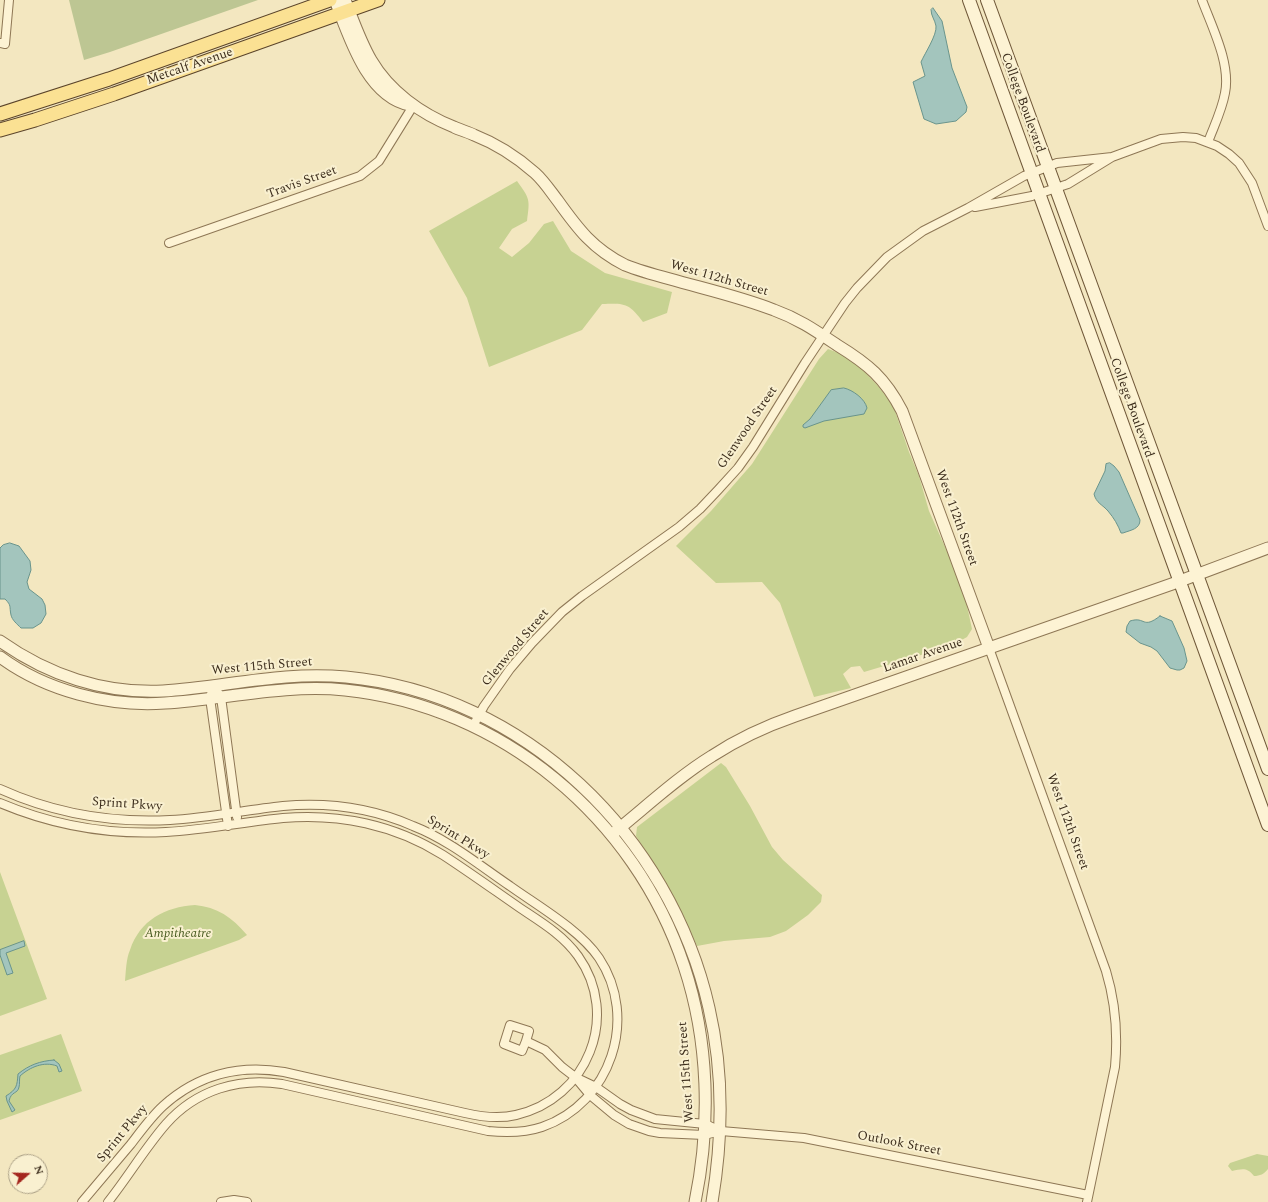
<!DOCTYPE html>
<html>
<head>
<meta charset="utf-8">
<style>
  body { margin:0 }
  #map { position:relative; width:1268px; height:1202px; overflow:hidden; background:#f3e7c0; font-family:Spectral,serif }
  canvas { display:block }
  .north { position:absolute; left:8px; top:1154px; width:40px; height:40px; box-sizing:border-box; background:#f9f0d0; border:1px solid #ada288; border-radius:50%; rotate:70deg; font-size:11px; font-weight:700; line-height:16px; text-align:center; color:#3c2d1c }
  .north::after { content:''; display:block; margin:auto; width:14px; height:18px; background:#a4261e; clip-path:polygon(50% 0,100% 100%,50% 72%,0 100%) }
</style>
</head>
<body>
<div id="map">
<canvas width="1268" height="1202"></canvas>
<div class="north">N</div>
</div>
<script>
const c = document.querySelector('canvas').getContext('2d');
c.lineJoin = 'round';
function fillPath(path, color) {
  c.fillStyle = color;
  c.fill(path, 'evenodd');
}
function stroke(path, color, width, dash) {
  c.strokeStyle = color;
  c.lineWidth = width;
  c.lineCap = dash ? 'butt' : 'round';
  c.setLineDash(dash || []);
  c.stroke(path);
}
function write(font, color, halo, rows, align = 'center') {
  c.font = font + ' Spectral,serif';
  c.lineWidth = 4;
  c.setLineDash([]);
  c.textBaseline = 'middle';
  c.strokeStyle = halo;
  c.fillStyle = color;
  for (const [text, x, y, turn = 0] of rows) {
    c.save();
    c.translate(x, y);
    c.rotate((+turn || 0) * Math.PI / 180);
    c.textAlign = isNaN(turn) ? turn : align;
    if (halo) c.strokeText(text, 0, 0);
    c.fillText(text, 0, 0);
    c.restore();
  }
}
const green = new Path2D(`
  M517,181C530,199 530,199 527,221L512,229L499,248L512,257L529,243L544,224L553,221L571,251L605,273L672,292L667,313L643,322C629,303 625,303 602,304L582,330L489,367L467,298L429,231Z
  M828,349L839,353L858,365L878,386L893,405L909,452L919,476L929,511L950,558L966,601L972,629L967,637L951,646L864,672L860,666L851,667L843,674L851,688L814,697L780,603L762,582L716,583L676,546L711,511L752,464L819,359Z
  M721,763L726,767L750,806L772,847L783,860L822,895L821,902L808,915L786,931L770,937L724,941L697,946C680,908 659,872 636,836L637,827Z
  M0,872L47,999L0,1016Z
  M195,905C217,907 232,917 247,935L239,940L125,981C126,971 126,959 130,950C140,920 165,907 195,905Z
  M61,1034L82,1091L0,1120V1055Z
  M1257,1154L1268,1156V1169C1264,1174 1260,1176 1254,1176C1247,1167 1242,1169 1232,1171L1228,1166L1230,1163Z`);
const cemetery = new Path2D(`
  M69,0H258L110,52L84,60Z`);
const water = new Path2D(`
  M933,8L942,21L952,68L967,107L966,112L956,121L936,124L924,119L913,82L925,76L921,62C925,53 937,35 936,26C935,20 931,16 931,10Z
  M844,388C853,390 865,399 867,408L864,414L824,421L805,428L803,427V425L810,419L831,390Z
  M1110,463L1114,466L1119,472L1140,520C1140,529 1131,530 1123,533H1121C1118,525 1114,518 1108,511C1103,505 1096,503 1094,494L1105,471L1106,464Z
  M10,543L19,546L30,561L31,570L27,582L29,589L42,599L45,605L46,614L41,623L33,628H21C17,624 12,620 11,615C9,606 12,606 5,599H0V548L3,545Z
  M1160,616L1172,621L1184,648L1187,661L1184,668L1180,670H1177L1170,668L1157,651L1151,647L1140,643L1126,632L1127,626L1130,621C1146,616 1142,630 1160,616Z
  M24,941L25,946L6,953L13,973L7,975L0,955V950Z
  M54,1060L59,1064L62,1071L59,1072L57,1066C44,1061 30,1067 20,1076C19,1080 20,1084 19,1087C18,1094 11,1091 9,1101L15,1110L12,1112L7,1101L6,1096C17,1089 17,1086 18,1074C29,1065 40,1061 54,1060Z`);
const minor = new Path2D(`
  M1202,0C1212,27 1231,64 1225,93C1222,110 1214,126 1208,142
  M0,43L5,44L9,0
  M975,207L1032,196L1068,184L1112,157L1161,139L1183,137L1196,138L1217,146L1229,154L1239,163L1252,183L1268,226
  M169,243L360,176L379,161L413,106
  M989,648L1106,971C1116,1004 1118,1034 1115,1067L1087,1202
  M213,685L221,697L237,817
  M211,694L210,698L228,826
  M473,726L484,706L510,669L532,643L562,612L582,596L679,527L700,509L718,490L738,468L753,447L805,363L845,303L857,288L887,257L923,231L968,208L1024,176L1057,163L1112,157
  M0,789C53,813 112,823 170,820C208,818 245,810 283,806C328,802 372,808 413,826C449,840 479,865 510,886C538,906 580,930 599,958C639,1018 611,1103 542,1127C524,1133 506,1133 488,1131L282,1084C239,1077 196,1090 166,1124C145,1148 128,1177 108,1202
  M0,803C52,825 110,835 166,832C205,830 244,822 283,818C339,813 395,825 443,855C469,872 494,890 520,908C541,922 563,935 578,956C621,1016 587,1099 516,1115C499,1119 482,1117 465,1113L284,1072C239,1064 197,1075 163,1106C151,1117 141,1131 131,1144C115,1163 98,1183 82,1202
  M526,1041L522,1051L504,1044L510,1025L529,1031L526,1041L545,1050L562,1067L575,1077L596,1087L620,1104L631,1110L655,1119L705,1124L721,1131
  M575,1077L590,1095L614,1115L629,1124L649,1131L660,1133L704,1135L721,1131L804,1138L1088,1195
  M221,1202L234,1200L247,1202`);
const tertiary = new Path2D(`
  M335,0C349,36 367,97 410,105
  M345,0C353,20 360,41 371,60C389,91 421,114 454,127C460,130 468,132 474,135C497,144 517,157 535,173C544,181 551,192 558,201C578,229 593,249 625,265C640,271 655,275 670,279C705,289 741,297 774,310C799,319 816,331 837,345C868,364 885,378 902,411L989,648
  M0,641C48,675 104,694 163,691C225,687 282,671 346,677C525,694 670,836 709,1008C724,1073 723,1137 712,1202
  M0,657C46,691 109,707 165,703C226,699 284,684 345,690C501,706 635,818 684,966C709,1041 711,1125 695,1202
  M616,831C647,806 678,777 712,756C738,739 766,726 795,716L1172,584L1268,548`);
const secondary = new Path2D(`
  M969,0L1268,825
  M987,0L1268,769`);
const primary = new Path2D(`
  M0,114L109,79L330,0
  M0,130L35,120L114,94L378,0`);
const streetNames = [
  ["Metcalf Avenue",190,67,-19],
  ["College Boulevard",1022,103,70],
  ["Travis Street",302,183,-20],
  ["West 112th Street",719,279,16],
  ["College Boulevard",1131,408,70],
  ["Glenwood Street",748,428,-56],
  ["West 112th Street",956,518,70],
  ["Glenwood Street",516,648,-50],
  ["Lamar Avenue",923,656,-19],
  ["West 115th Street",262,667,-5],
  ["Sprint Pkwy",127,805,4],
  ["West 112th Street",1067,822,70],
  ["Sprint Pkwy",458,838,32],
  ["West 115th Street",687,1072,-94],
  ["Sprint Pkwy",123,1134,-50],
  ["Outlook Street",899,1144,11]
];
const parkNames = [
  ["Ampitheatre",178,934]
];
fillPath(green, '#c7d292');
fillPath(cemetery, '#bdc693');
fillPath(water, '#a3c5bd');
stroke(water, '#69948c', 1);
stroke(minor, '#8e7755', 10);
stroke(tertiary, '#8e7755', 13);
stroke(secondary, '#705839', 14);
stroke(primary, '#5b442a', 15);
stroke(minor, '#fdf3d4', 8);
stroke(tertiary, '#fdf3d4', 11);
stroke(secondary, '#fdf3d4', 12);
stroke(primary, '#fbe193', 13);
write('13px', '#3c2d1c', '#f9f0d0', streetNames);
write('italic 13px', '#495b20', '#f9f0d0', parkNames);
</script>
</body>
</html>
